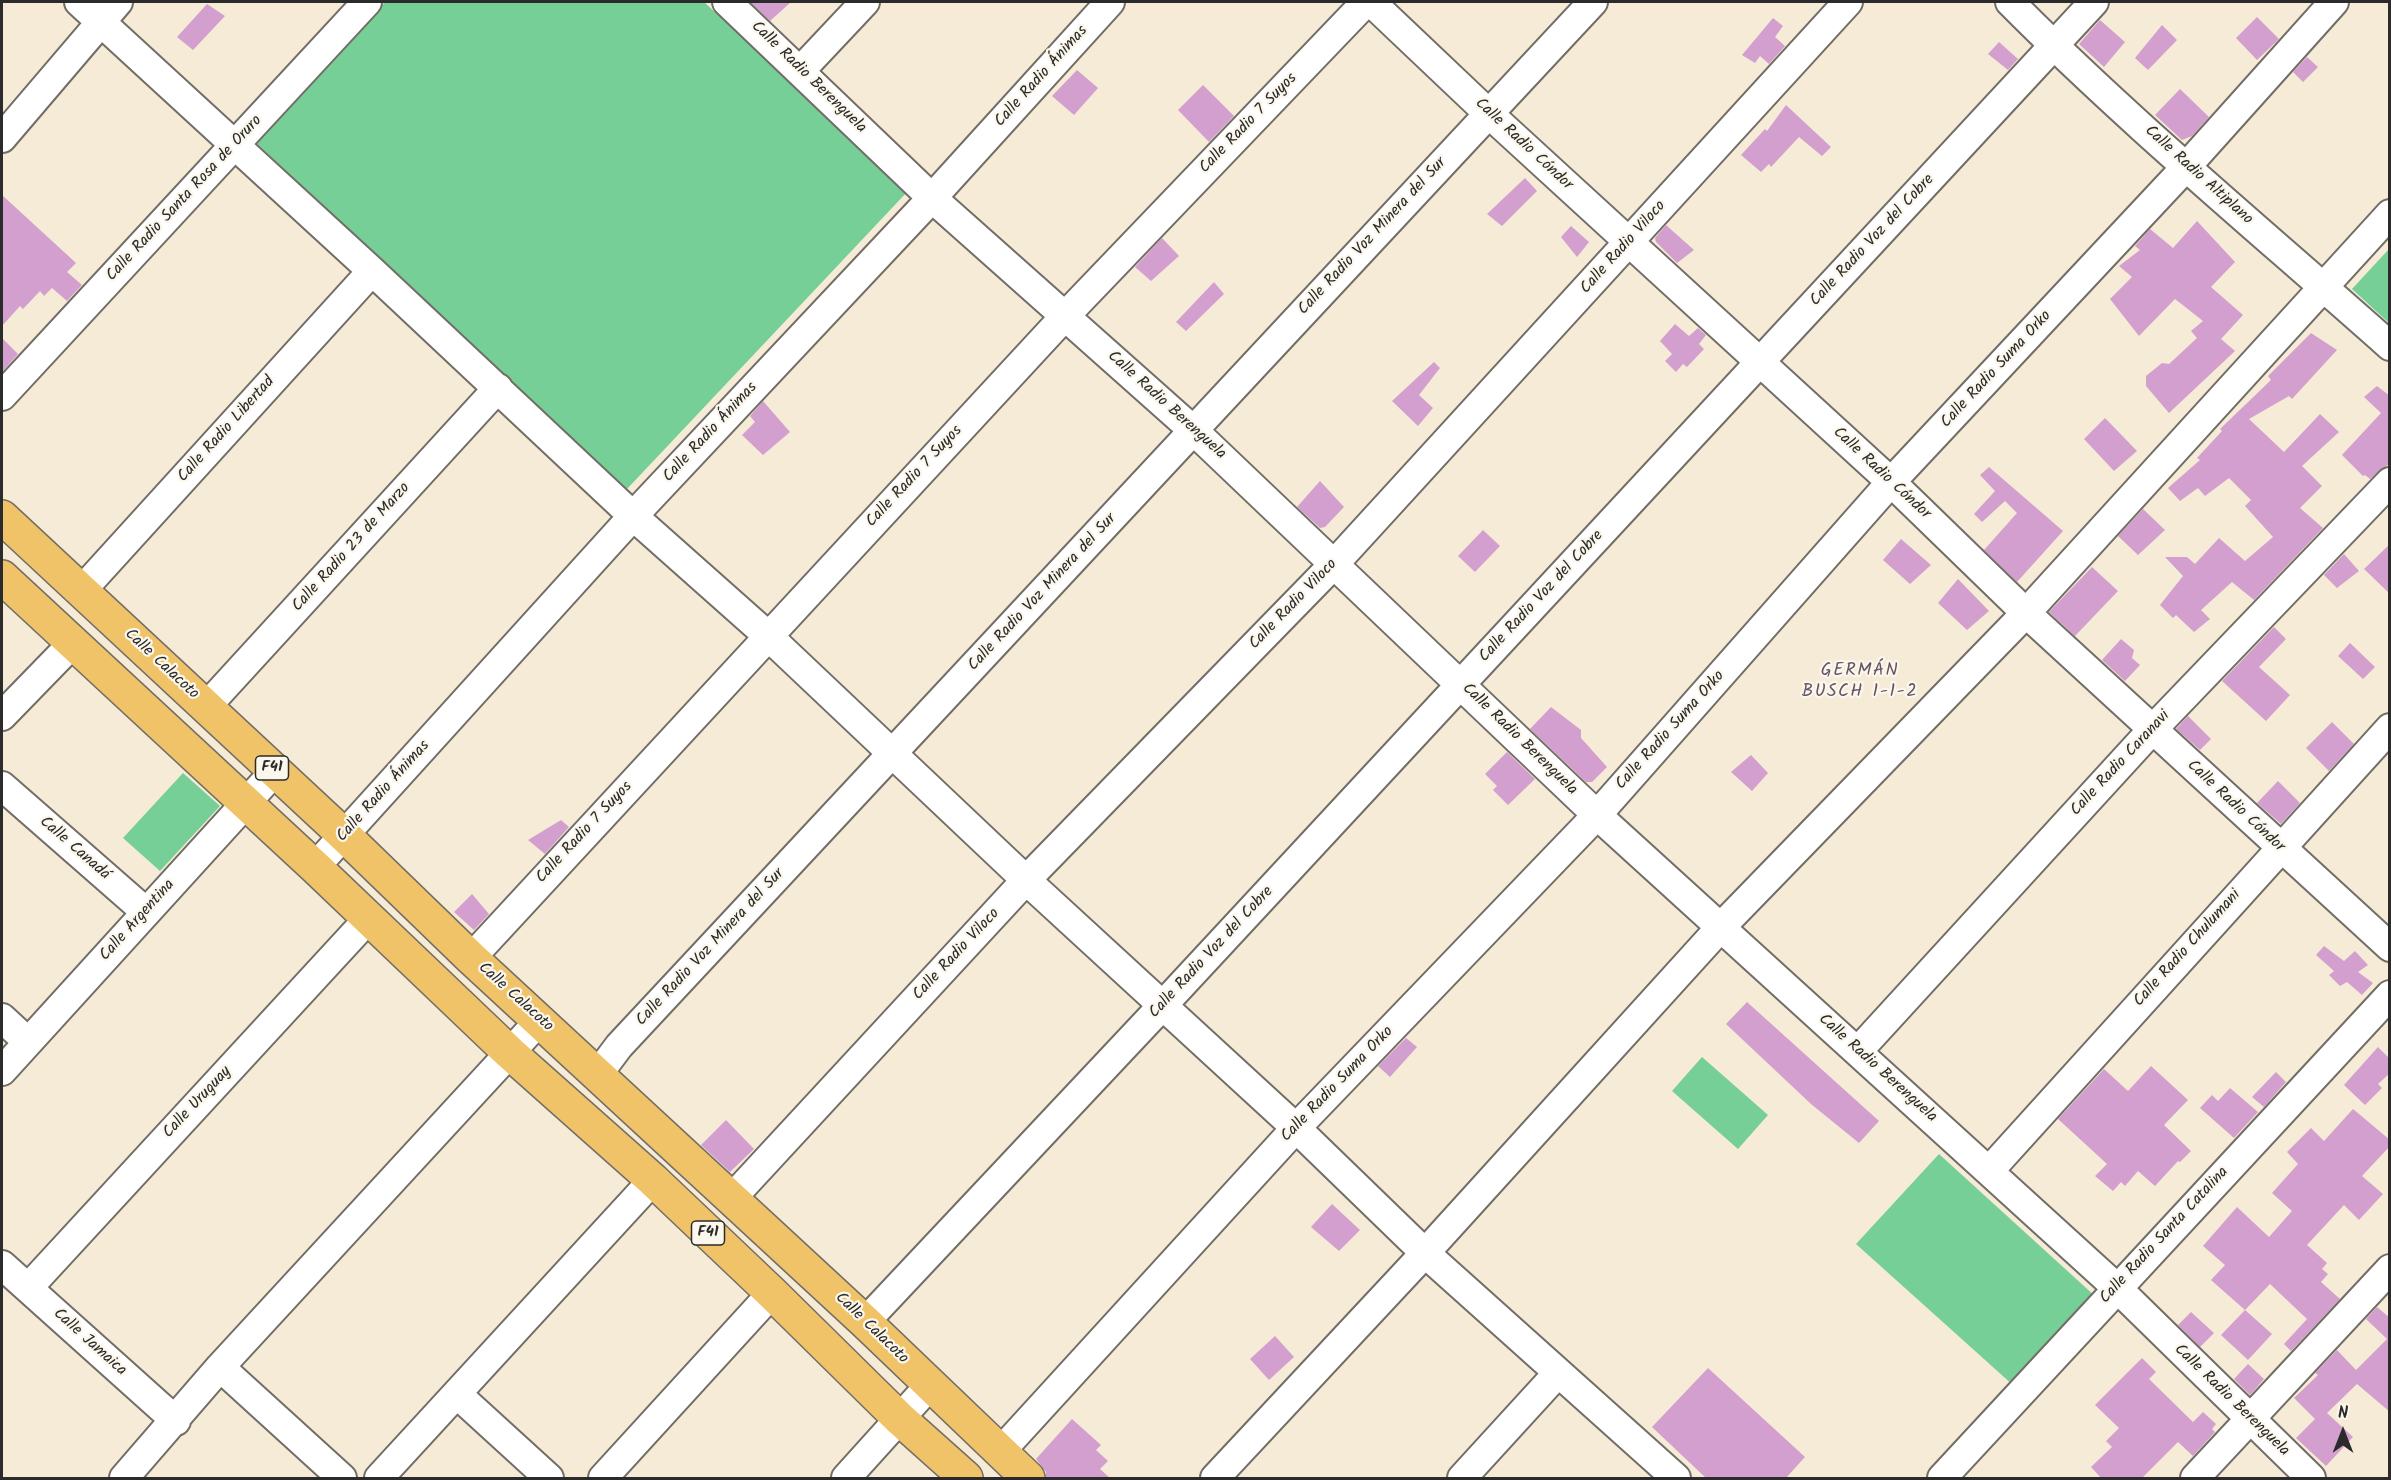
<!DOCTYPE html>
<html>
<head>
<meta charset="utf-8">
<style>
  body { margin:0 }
  #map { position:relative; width:2391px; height:1480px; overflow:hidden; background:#f5ebd6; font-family:Kalam,sans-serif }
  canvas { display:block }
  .frame { position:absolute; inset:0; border:3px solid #2b2b2b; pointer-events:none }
  .north { position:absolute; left:2313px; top:1402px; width:60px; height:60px; -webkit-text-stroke:4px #fbf7ec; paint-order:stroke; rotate:0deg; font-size:16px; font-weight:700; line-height:24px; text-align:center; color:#2b2b2b }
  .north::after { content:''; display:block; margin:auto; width:21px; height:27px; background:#2b2b2b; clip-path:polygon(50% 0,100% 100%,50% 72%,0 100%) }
</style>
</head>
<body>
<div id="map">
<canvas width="2391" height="1480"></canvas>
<div class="frame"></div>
<div class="north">N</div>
</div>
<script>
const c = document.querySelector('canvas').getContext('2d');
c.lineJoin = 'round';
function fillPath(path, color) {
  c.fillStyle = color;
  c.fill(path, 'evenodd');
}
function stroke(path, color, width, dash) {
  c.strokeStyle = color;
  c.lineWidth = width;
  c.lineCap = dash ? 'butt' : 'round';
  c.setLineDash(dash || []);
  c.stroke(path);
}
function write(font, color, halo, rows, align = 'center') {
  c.font = font + ' Kalam,sans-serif';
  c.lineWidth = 4.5;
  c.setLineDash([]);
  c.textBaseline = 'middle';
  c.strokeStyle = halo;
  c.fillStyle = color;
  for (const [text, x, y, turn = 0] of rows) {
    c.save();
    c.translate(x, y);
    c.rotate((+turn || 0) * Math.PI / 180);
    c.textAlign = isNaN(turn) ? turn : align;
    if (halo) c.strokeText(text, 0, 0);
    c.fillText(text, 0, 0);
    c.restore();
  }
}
const green = new Path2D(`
  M385,2H704L908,191L627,489L254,141Z
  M2389,249V323L2352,289Z
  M183,773L220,806L160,871L123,838Z
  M1702,1057L1768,1115L1738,1149L1672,1091Z
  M1939,1154L2096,1297L2014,1386L1856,1244Z`);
const building = new Path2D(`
  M750,2H791L770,21Z
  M207,4L225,16L193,50L177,37Z
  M2257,17L2279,39L2257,60L2236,38Z
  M1773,18L1783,26L1775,37L1785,46L1769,64L1760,56L1755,63L1742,55Z
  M2100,20L2125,42L2104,67L2079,44Z
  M2162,25L2177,40L2148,70L2135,58Z
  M1999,42L2018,59L2008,70L1988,54Z
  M2307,57L2318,67L2303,82L2293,72Z
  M1077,70L1098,88L1074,115L1052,96Z
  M1203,85L1234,116L1209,142L1178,110Z
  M2180,89L2209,117L2192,136L2182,140L2155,115Z
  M1786,105L1831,147L1822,156L1799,137L1771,167L1769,164L1761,172L1741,155L1765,129L1767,131Z
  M1525,178L1537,191L1502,226L1487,214Z
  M2,195L76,263L67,272L82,285L67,301L52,288L44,296L40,291L23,309L20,306L2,326Z
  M2197,221L2235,262L2211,287L2243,315L2221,339L2235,351L2169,413L2146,386V376L2162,363L2169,364L2197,338L2191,331L2203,321L2175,299L2139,336L2110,299L2132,277L2119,266L2140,250L2135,246L2150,229L2173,248Z
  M1666,225L1694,250L1677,263L1656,242L1655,238Z
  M1571,226L1589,242L1577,257L1561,237Z
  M1162,238L1179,256L1151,281L1135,267Z
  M1214,282L1224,294L1186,331L1176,322Z
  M1675,324L1689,336L1698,328L1706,335L1699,344L1704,349L1687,367L1683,364L1676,372L1665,361L1672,354L1660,341Z
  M2311,333L2337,350L2292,399L2289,396L2249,419L2284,452L2320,414L2339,432L2302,466L2322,486L2300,508L2323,528L2254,600L2232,582L2201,610L2210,619L2194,632L2176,615L2173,618L2160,605L2183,576L2165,557H2187L2195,564L2219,538L2245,561L2273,537L2245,506L2251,500L2229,478L2205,496L2198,488L2180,501L2168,488L2200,460L2197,458L2222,431L2220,429L2271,380L2268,376Z
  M2,338L18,354L2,372Z
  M1434,362L1440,368L1419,395L1433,408L1418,426L1392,401Z
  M2377,386L2390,396V463L2370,479L2365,475L2363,476L2342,455L2381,413L2364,397Z
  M763,401L790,432L763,455L742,435L755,422L750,416Z
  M2105,418L2137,451L2114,471L2084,439Z
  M1989,467L2063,531L2017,582L1984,550L2017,513L2005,501L1982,522L1974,514L1995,491L1980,475Z
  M1320,481L1344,507L1325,527L1320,528L1297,507Z
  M2143,509L2165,530L2138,555L2118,536Z
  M1483,530L1500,546L1475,572L1458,556Z
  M1901,539L1931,565L1910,584L1883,560Z
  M2390,544V594L2364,569Z
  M2344,554L2359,571L2337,588L2324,575Z
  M2092,567L2118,591L2075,636L2049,612Z
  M1958,579L1989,611L1967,630L1938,603Z
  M2274,627L2286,639L2259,667L2290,695L2266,721L2222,681Z
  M2121,639L2134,650L2132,658L2140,665L2125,681L2102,660Z
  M2350,643L2375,667L2363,679L2338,656Z
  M1551,707L1581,730V738L1607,767L1592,782H1586L1530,729Z
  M2188,716L2211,739L2200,750L2176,729Z
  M2332,722L2354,744L2329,771L2306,748Z
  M1507,752L1535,779L1508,805L1493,790L1497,786L1485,774Z
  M1751,755L1768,773L1752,791L1731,772Z
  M2278,781L2300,803L2281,824L2257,803Z
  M561,820L569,827L545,854L528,840Z
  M472,894L489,914L474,930L454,912Z
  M2324,946L2344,961L2355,951L2368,965L2358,972L2373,983L2362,995L2347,982L2340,986L2329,975L2334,971L2316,955Z
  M1747,1002L1879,1121L1859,1143L1811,1104L1726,1024Z
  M1406,1038L1417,1047L1390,1077L1378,1066Z
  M2378,1047L2390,1059V1073L2378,1084L2382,1088L2365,1105L2344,1085Z
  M2151,1066L2188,1100L2164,1125L2191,1151L2180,1162L2178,1161L2155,1186L2138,1171L2125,1186L2121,1182L2113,1191L2095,1176L2107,1164L2058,1119L2104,1069L2128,1091Z
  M2276,1072L2286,1082L2264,1107L2252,1097Z
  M2230,1088L2258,1112L2234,1138L2200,1108L2212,1095L2218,1101Z
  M2353,1109L2390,1140V1146L2362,1176L2383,1194L2359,1220L2344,1205L2307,1245L2327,1263L2322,1269L2328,1274L2321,1282L2340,1299L2291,1351L2284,1344L2307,1319L2270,1284L2245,1310L2211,1280L2225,1265L2203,1246L2237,1207L2269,1237L2292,1211L2272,1193L2298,1164L2287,1152L2311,1128L2324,1141Z
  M726,1120L754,1149L730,1172L701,1145Z
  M1332,1204L1360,1230L1339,1251L1311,1227Z
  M2377,1307L2390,1318V1412L2357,1384L2327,1413L2353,1437L2326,1466L2296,1438L2315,1419L2294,1398L2318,1375L2315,1373L2337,1350L2356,1370L2387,1339L2366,1319Z
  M2245,1310L2272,1334L2248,1360L2221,1335Z
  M2191,1312L2214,1333L2200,1347L2178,1325Z
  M1275,1336L1294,1357L1269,1380L1250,1359Z
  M2142,1358L2156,1372L2149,1379L2193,1422L2203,1412L2216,1424L2212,1429L2215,1432L2193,1456L2178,1442L2141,1479H2102L2091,1467L2112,1447L2106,1441L2119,1428L2095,1405Z
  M2248,1364L2264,1379L2250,1395L2234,1379Z
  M1708,1368L1805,1457L1785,1479H1707L1652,1427Z
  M1072,1419L1101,1445L1096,1450L1108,1461L1100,1469L1111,1479H1046V1472L1036,1459Z`);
const minor = new Path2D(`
  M79,2L372,271L633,516L767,635L1026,880L1296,1128L1425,1253L1676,1478
  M727,2L932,198L1194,431L1597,815L2117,1288L2311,1478
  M1371,2L1487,112L1891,482L2026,613L2390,947
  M2010,2C2130,123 2262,232 2390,346
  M801,70L865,2
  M2,138L118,2
  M2,396L367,2
  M82,590L372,271
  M206,707L498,388
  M2,716L72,644
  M2,786L146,912
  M315,867L633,516L932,198L1110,2
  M471,958L1066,315L1366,2
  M2,1018L28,1042
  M1858,1051L2152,730L2390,482
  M2,1071L275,771
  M598,1074L619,1046L1593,2
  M1989,1171L2390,728
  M731,1199L1026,880L1335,563L1848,2
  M2,1265L176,1421
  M28,1288L369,918
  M865,1322L1163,1005L2094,2
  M220,1367L342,1478
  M458,1395L549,1478
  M1000,1452L1296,1128L1597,815L1891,482L2186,167L2334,2
  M124,1478L220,1367L540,1020
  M379,1478L653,1180
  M603,1478L772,1293
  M846,1478L929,1386
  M1215,1478L1425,1253L1720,928L2026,613L2390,214
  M1462,1478L1558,1373
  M1942,1478L2390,995
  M2195,1478L2390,1269`);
const major = new Path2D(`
  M2,517L345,836L471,958L865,1322L1028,1478
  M2,577L315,867L510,1053L653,1180L772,1293L900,1419L966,1478`);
const shields = [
  [272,768,33],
  [708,1233,33]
];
const shieldNames = [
  ["F41",272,768],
  ["F41",708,1233]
];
const streetNames = [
  ["Calle Radio Ánimas",1042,77,-48],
  ["Calle Radio Berenguela",808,78,44],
  ["Calle Radio 7 Suyos",1249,124,-46],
  ["Calle Radio Cóndor",1523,145,43],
  ["Calle Radio Altiplano",2198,176,42],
  ["Calle Radio Santa Rosa de Oruro",185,199,-47],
  ["Calle Radio Voz Minera del Sur",1373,237,-47],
  ["Calle Radio Voz del Cobre",1873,241,-47],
  ["Calle Radio Viloco",1624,248,-48],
  ["Calle Radio Suma Orko",1997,370,-47],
  ["Calle Radio Berenguela",1166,406,42],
  ["Calle Radio Libertad",227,430,-48],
  ["Calle Radio Ánimas",711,433,-47],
  ["Calle Radio Cóndor",1881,474,43],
  ["Calle Radio 7 Suyos",915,477,-47],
  ["Calle Radio 23 de Marzo",352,548,-48],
  ["Calle Radio Voz Minera del Sur",1043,593,-47],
  ["Calle Radio Voz del Cobre",1542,597,-47],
  ["Calle Radio Viloco",1294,605,-46],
  ["Calle Calacoto",161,665,43],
  ["Calle Radio Suma Orko",1671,731,-48],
  ["Calle Radio Berenguela",1519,740,44],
  ["Calle Radio Caranavi",2121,764,-47],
  ["Calle Radio Ánimas",384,792,-48],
  ["Calle Radio Cóndor",2235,807,43],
  ["Calle Radio 7 Suyos",585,833,-47],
  ["Calle Canadá",74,849,41],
  ["Calle Argentina",138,921,-48],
  ["Calle Radio Voz Minera del Sur",711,948,-47],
  ["Calle Radio Chulumani",2188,949,-48],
  ["Calle Radio Voz del Cobre",1212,953,-47],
  ["Calle Radio Viloco",957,955,-47],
  ["Calle Calacoto",515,998,42],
  ["Calle Radio Berenguela",1877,1069,42],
  ["Calle Radio Suma Orko",1338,1085,-46],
  ["Calle Uruguay",198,1103,-47],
  ["Calle Radio Santa Catalina",2165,1236,-47],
  ["Calle Calacoto",871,1329,44],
  ["Calle Jamaica",89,1343,42],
  ["Calle Radio Berenguela",2231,1401,44]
];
const neighbourhoodNames = [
  ["GERMÁN",1860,672],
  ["BUSCH 1-1-2",1860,693]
];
fillPath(green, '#75cf96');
fillPath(building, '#d39fce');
stroke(minor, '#726e67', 32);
stroke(major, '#726e67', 36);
stroke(minor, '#fff', 28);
stroke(major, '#f1c369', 33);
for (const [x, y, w] of shields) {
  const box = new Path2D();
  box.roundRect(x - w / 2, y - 12, w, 24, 4.5);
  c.fillStyle = '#fbf7ec';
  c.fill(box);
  stroke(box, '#2b2b2b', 1.5);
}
write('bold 15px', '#2b2b2b', null, shieldNames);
write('16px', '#2b2b2b', '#fbf7ec', streetNames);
c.letterSpacing = '1.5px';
write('18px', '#665464', '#fbf7ec', neighbourhoodNames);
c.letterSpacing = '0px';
</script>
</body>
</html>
